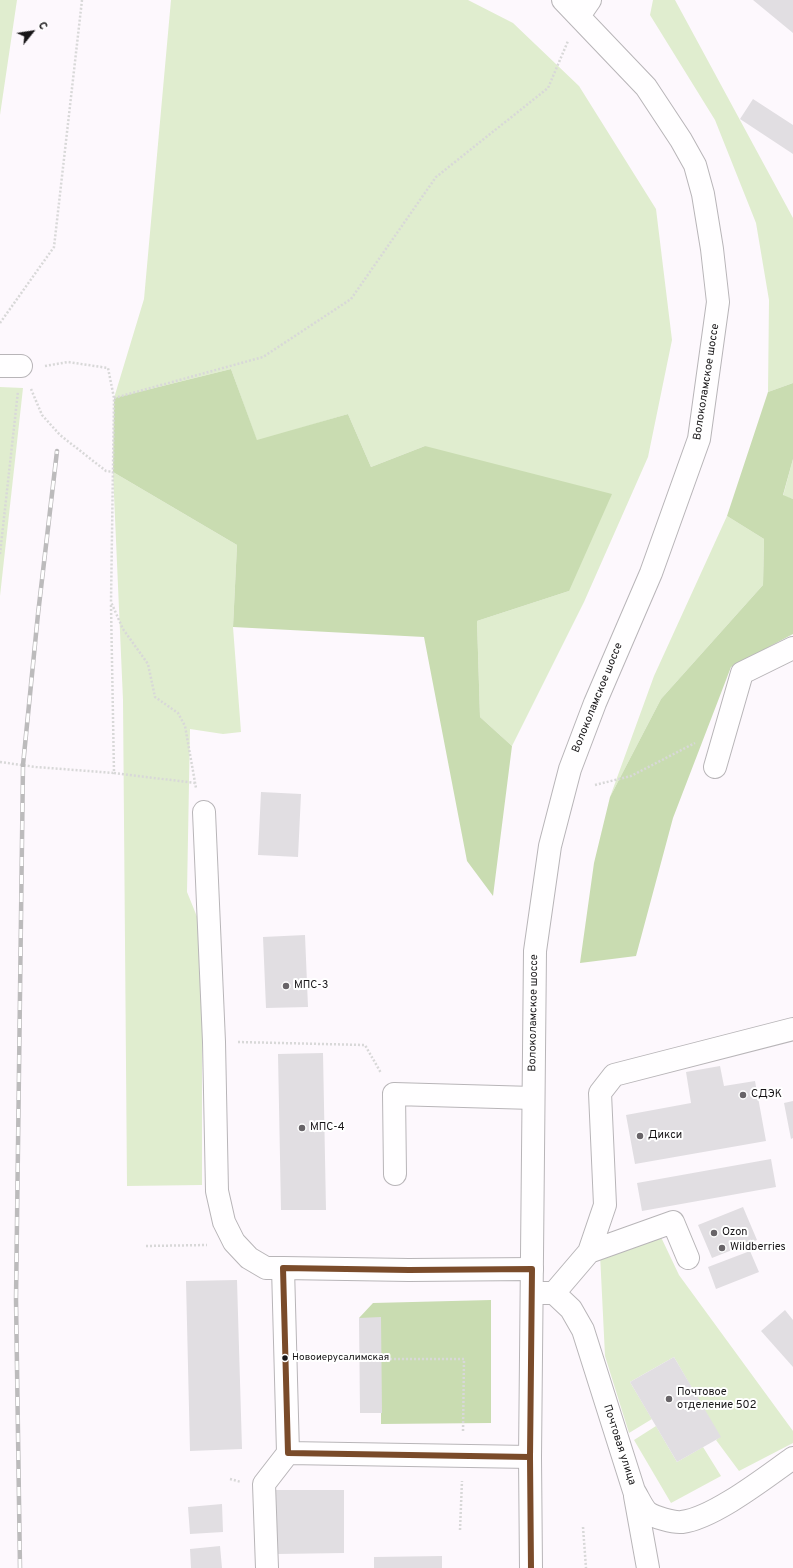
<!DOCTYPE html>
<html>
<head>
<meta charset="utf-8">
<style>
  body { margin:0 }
  #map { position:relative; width:793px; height:1568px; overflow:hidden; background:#fdf8fd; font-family:Overpass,sans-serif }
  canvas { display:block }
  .north { position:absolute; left:12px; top:12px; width:40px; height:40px; -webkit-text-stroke:3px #fff; paint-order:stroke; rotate:60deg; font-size:11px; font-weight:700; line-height:16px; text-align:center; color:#171517 }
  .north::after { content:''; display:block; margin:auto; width:14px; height:18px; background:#171517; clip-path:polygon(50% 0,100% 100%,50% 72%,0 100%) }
</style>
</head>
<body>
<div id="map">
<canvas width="793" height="1568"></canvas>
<div class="north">С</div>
</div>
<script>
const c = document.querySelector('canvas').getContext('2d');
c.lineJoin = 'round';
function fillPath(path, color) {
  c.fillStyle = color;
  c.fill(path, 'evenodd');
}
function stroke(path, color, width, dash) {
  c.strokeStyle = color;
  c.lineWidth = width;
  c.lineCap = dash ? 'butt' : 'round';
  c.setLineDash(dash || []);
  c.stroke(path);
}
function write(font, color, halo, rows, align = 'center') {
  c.font = font + ' Overpass,sans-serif';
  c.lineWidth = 4;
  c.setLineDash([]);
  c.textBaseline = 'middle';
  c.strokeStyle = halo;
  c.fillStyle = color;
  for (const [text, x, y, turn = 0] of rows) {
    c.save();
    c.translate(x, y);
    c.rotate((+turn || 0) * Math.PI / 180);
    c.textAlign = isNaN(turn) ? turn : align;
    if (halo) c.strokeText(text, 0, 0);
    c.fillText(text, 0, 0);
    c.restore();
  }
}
const green = new Path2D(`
  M0,0H17L0,115Z
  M171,0H468L513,23L579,86L656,209L672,340L648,457L584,602L512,746L480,717L477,621L569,591L425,446L371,467L348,414L257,441L231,369L114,398L144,299Z
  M653,0H675L793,218V383L768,392L769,300L756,223L715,120L650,15Z
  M0,387L23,388L0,596Z
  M793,459V499L783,496Z
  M113,472L237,545L233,627L241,732L223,734L190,729L187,892L202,929V1185L127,1186L123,700Z
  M727,516L764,539L763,585L661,699L610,797L654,676Z
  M660,1235L679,1275L793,1431V1443L739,1471L716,1440L720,1437L674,1357L630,1382L652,1419L629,1433L605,1356L600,1254Z
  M656,1426L677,1462L703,1447L721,1476L671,1503L634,1440Z`);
const forest = new Path2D(`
  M231,369L257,440L348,414L371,467L425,446L612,494L569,591L477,621L480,717L512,746L493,896L467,861L424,637L233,627L237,545L113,472L114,398Z
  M793,383V459L783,495L793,499V634L731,667L673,818L636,956L580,963L594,863L610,797L661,699L763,585L764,539L727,516L768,392Z
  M491,1300V1423L381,1424V1318H359L373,1303Z`);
const building = new Path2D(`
  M753,0H793V33Z
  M753,99L793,125V154L740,119Z
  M261,792L301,794L298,857L258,855Z
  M305,935L308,1007L266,1008L263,937Z
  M323,1053L326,1210H281L278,1054Z
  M720,1066L724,1086L755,1081L766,1141L635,1164L626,1115L691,1103L686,1072Z
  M793,1101V1138L791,1139L784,1103Z
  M771,1159L776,1187L642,1211L637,1183Z
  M743,1207L757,1240L712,1258L698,1225Z
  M750,1251L759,1272L716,1289L708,1267Z
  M237,1280L242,1449L190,1451L186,1281Z
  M785,1310L793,1320V1367L761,1331Z
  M381,1317L382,1413H360L359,1318Z
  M674,1357L721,1437L677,1462L630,1382Z
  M276,1490H344V1553L277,1554Z
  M222,1504L223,1532L190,1534L188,1507Z
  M220,1546L222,1568H191L190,1549Z
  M442,1556V1568H374V1557Z`);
const path = new Path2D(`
  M0,323L54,247L82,0
  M45,366L68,362L108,368L114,398L111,602L123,629L148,664L155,697L178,713L185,726L196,788
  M31,389L42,415L60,435L106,471L113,472
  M114,398L263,357L351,299L436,177L548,88L568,41
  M0,554L18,391
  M111,605L114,773L195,783
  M0,762L36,767L114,773
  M595,785L631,776L695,743
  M238,1042L365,1045L381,1073
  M146,1246L207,1245
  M310,1359H464L463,1432
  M230,1479L241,1482
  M583,1527L586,1568
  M460,1530L462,1481`);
const minor = new Path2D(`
  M0,366H21
  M715,767L742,673L793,648
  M204,812L214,1042L217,1191L224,1222L234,1242L249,1258L266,1268H283
  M395,1174L394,1094L533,1098
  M589,1252L673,1222L688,1258
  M532,1293H554L571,1309L583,1330L634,1491C638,1497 642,1507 647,1512C653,1517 674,1523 682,1522C714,1518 766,1477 793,1458
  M554,1293L589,1252L605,1205L600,1093L614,1075L793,1029
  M530,1457L288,1453L283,1268L409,1270L532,1269
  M635,1496L648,1568
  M267,1568L264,1484L288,1453`);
const major = new Path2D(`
  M579,16L590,0
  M531,1568L530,1457L535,951L550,846L570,769L595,703L651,573L699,439L718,302L712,249L703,194L695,165L681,140L646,87L563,0`);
const rail = new Path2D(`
  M20,1568L16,1299L23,765L38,614L57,451`);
const bus1 = new Path2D(`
  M283,1268L409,1270L532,1269L530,1457L288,1453Z
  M530,1457L531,1568`);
const markers = [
  [286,986,4,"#686468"],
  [743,1095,4,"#686468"],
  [302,1128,4,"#686468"],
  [640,1136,4,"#686468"],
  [714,1233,4,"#686468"],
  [722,1248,4,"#686468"],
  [285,1358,3.5,"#171517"],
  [669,1399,4,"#686468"]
];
const busNames = [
  ["Новоиерусалимская",292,1358]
];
const streetNames = [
  ["Волоколамское шоссе",707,382,-81],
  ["Волоколамское шоссе",598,698,-68],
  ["Волоколамское шоссе",534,1013,-89],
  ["Почтовая улица",619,1445,72]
];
const poiNames = [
  ["МПС-3",294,986],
  ["СДЭК",751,1095],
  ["МПС-4",310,1128],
  ["Дикси",648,1136],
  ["Ozon",722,1233],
  ["Wildberries",730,1248],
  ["Почтовое",677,1393],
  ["отделение 502",677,1406]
];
fillPath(green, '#e0edcf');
fillPath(forest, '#c9dcb1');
fillPath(building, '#e1dee2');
stroke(minor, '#b8b5b8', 24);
stroke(major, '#b8b5b8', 24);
stroke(path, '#d8d8d8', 2.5, [2, 2]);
stroke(minor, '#fffeff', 22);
stroke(major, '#fffeff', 22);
stroke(rail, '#bcbbbc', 4.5);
stroke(rail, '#fff', 3, [9]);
stroke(bus1, '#7a4b2a', 6);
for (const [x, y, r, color] of markers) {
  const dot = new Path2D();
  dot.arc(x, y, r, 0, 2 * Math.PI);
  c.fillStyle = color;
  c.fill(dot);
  stroke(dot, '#fff', 1.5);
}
write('10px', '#171517', '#fff', busNames, 'left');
write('11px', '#171517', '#fff', streetNames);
write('11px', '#171517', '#fff', poiNames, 'left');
</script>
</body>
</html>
